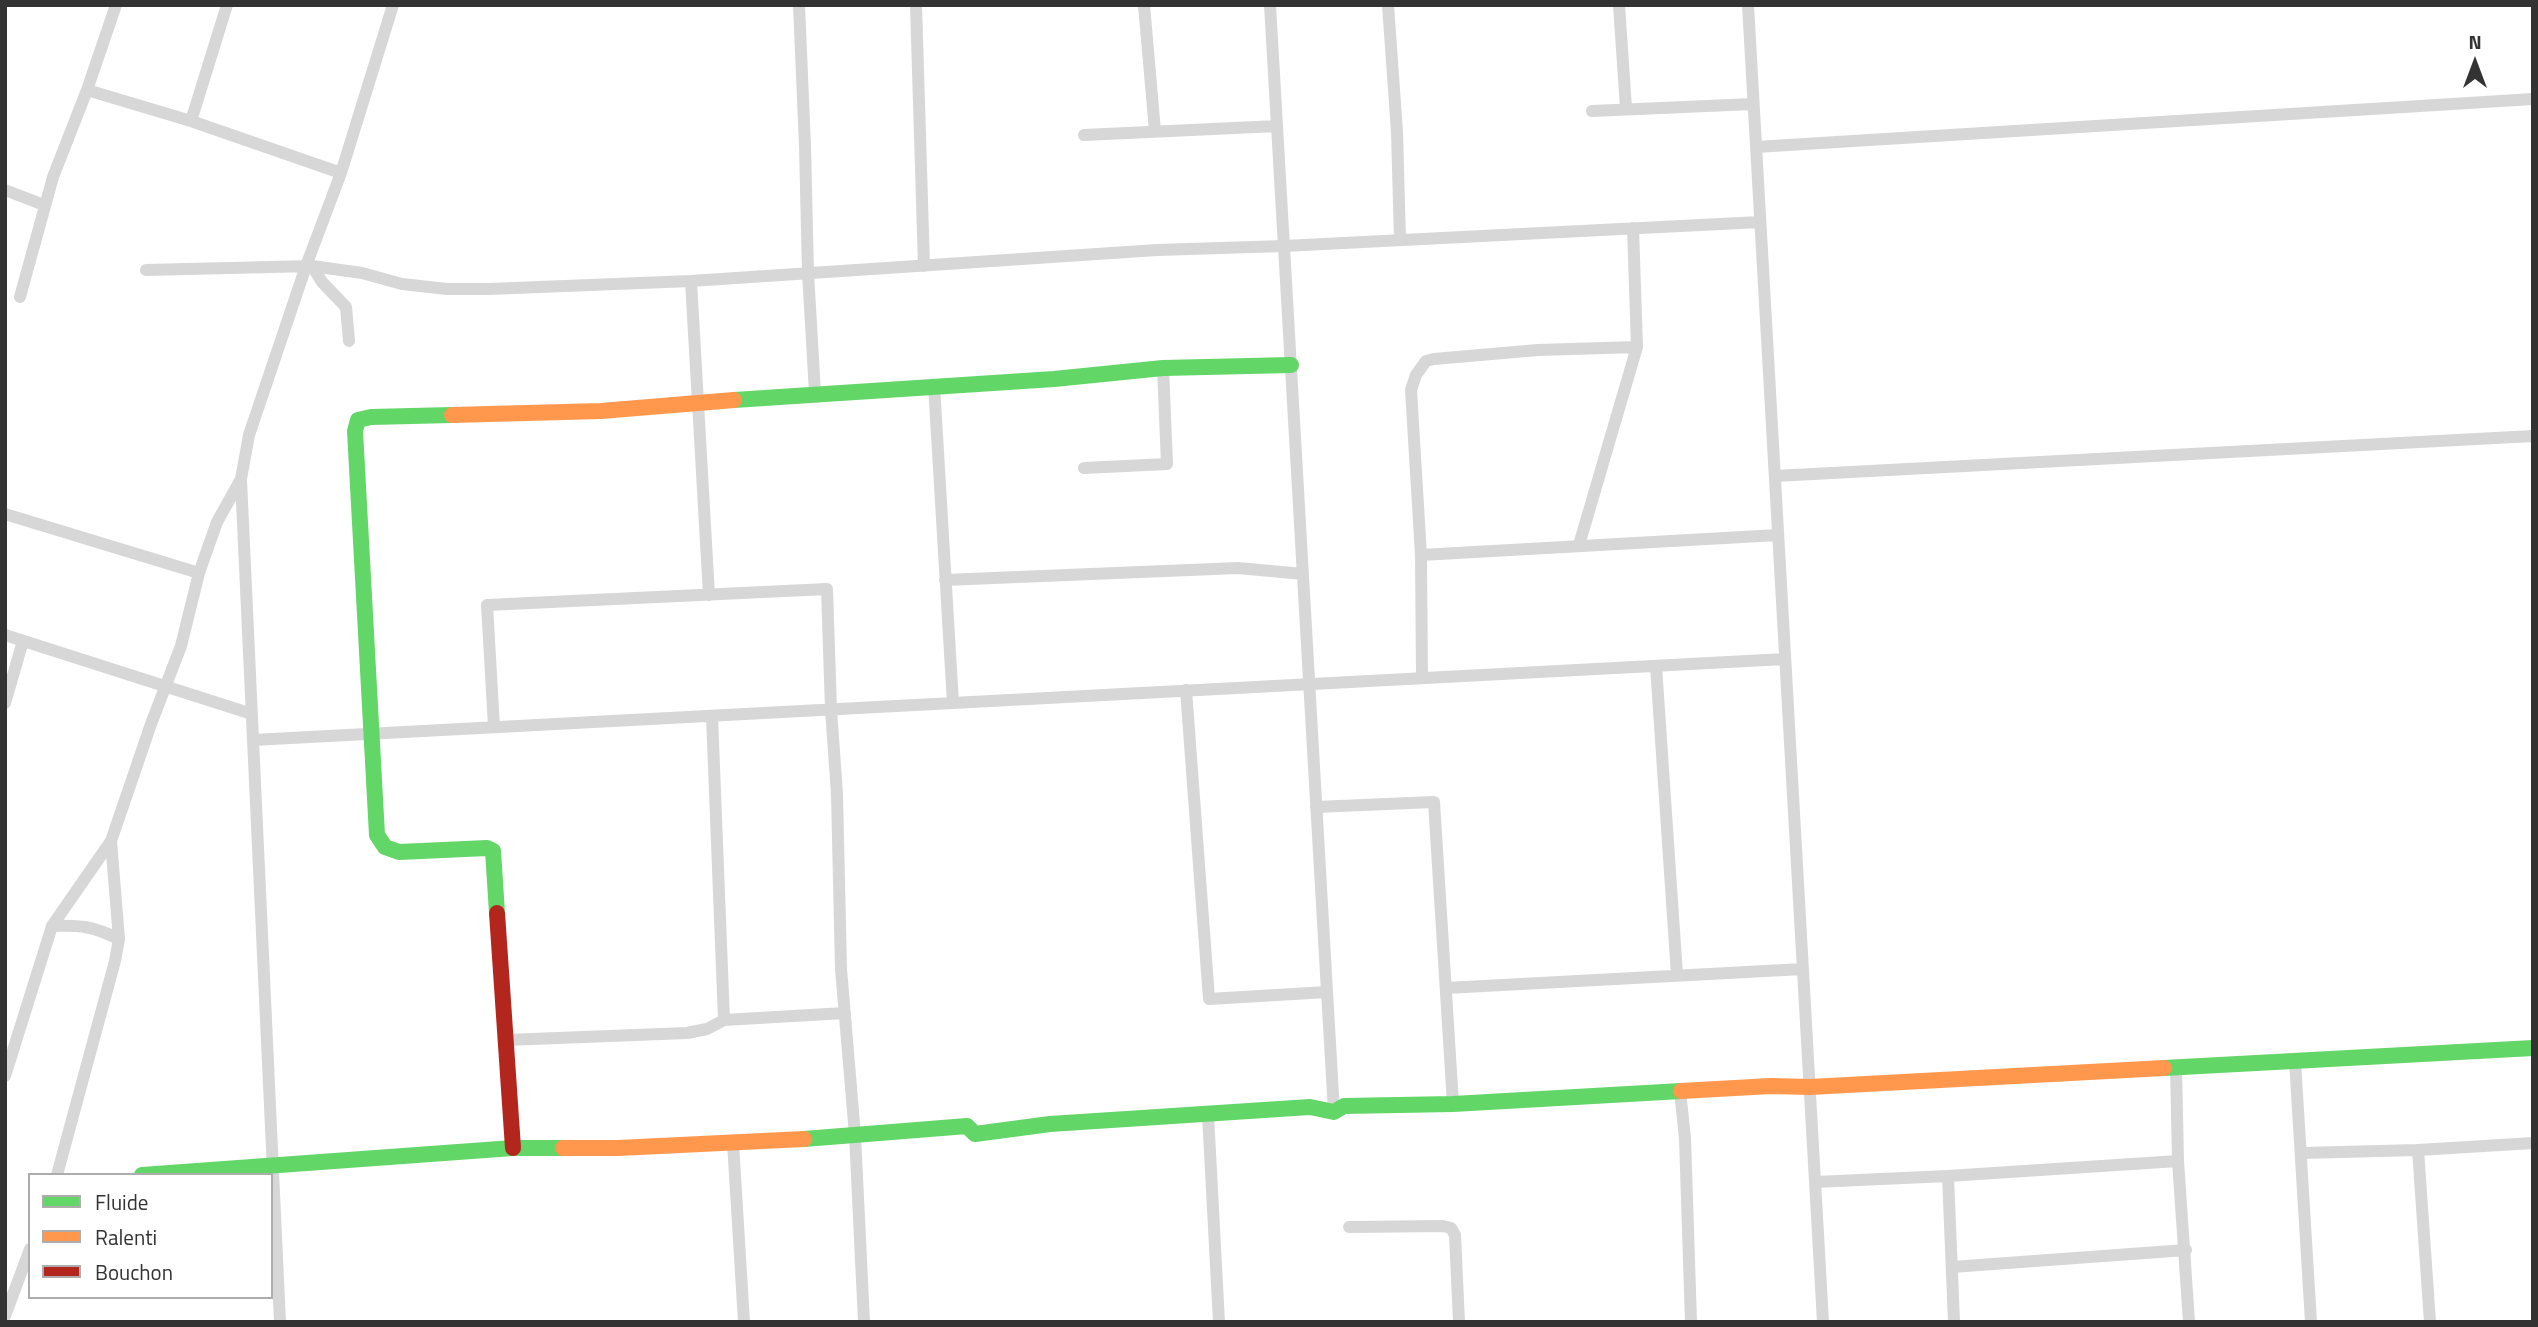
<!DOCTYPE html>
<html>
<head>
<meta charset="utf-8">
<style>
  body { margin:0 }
  #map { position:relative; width:2538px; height:1327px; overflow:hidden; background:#fff; font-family:"Titillium Web",sans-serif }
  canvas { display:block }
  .frame { position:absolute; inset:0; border:7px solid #333; pointer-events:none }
  .legend { position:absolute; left:28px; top:1173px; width:245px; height:126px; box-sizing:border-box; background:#fff; border:2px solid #adadad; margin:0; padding:9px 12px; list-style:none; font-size:21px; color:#333 }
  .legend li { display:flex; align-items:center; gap:14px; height:35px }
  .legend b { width:35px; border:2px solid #adadad }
  .north { position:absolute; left:2440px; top:28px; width:70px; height:70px; -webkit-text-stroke:5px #fff; paint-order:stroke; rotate:0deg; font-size:19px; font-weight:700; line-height:28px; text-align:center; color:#333 }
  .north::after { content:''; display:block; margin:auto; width:24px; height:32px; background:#333; clip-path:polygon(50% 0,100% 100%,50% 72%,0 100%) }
</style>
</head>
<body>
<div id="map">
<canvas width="2538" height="1327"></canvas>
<div class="frame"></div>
<ul class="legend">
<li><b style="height:9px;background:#63d668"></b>Fluide</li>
<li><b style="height:9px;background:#ff974d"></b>Ralenti</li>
<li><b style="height:9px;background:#b3261e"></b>Bouchon</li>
</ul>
<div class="north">N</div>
</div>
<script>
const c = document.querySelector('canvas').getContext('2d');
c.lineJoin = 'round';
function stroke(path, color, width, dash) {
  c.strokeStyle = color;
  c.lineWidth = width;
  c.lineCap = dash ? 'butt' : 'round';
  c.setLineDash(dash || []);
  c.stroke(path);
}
const street = new Path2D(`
  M799,5L805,146L808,273L815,393
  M916,5L924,266
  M1144,5L1155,131
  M1270,5L1334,1112
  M1388,5L1397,132L1400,240
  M1619,5L1626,108
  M1748,5L1823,1322
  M87,90L191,121L341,173
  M1592,111L1753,104
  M191,121L227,5
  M1084,135L1277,126
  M1756,147L2533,99
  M5,190L44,205
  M312,266L322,282L346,307L349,341
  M146,270L312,266L362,273L402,284L447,289H489L691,281L1157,250L1284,246L1760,222
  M691,281L709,595
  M20,297L53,177L87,90L116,5
  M934,385L953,703
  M1084,468L1167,464L1163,368
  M1775,476L2533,436
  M241,480L280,1322
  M5,514L199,573
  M1579,545L1637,347L1633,228
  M1421,555L1778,535
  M945,580L1238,568L1303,574
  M5,635L252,714
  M1656,666L1677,975
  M1422,678L1421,555L1411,390L1416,375L1426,361L1434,359L1538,350L1637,347
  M1186,690L1209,999L1327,992
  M5,703L23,641
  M712,716L724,1020
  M494,727L487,605L827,589L831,709L837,794L841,969L855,1135L864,1322
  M253,740L1785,659
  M1316,807L1434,802L1453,1104
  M111,841L119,939
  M52,926C81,925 92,926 119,939L115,961L57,1175
  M1446,988L1803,969
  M506,1040L687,1033L707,1029L724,1020L845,1013
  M2295,1061L2311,1322
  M2176,1067L2178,1161L2189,1322
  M5,1076L52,926L111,841L151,724L181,646L199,573L217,522L241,479L249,435L306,266L341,173L393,5
  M1680,1091L1685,1138L1691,1322
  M1208,1115L1219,1322
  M733,1143L744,1322
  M2418,1150L2430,1322
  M2302,1153L2418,1150L2533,1143
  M1948,1176L1954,1322
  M1815,1182L1948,1176L2178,1161
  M1349,1227L1443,1226L1451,1228L1455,1235L1459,1322
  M1952,1267L2186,1250
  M5,1316L30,1249`);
const fast = new Path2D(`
  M734,400L1054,379L1163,368L1291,365
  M452,415L371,417L358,420L355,431L377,835L385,847L399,852L487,848L493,851L497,913
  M2164,1068L2533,1048
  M804,1139L967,1126L975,1134L1050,1124L1310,1107L1334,1112L1344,1106L1453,1104L1681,1091
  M142,1175L513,1148H563`);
const slow = new Path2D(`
  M452,415L601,411L734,400
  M1681,1091L1771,1086L1810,1087L2164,1068
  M563,1148H618L804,1139`);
const jam = new Path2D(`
  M497,913L513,1148`);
stroke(street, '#d7d7d7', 12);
stroke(fast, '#63d668', 16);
stroke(slow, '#ff974d', 16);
stroke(jam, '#b3261e', 16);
</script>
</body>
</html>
